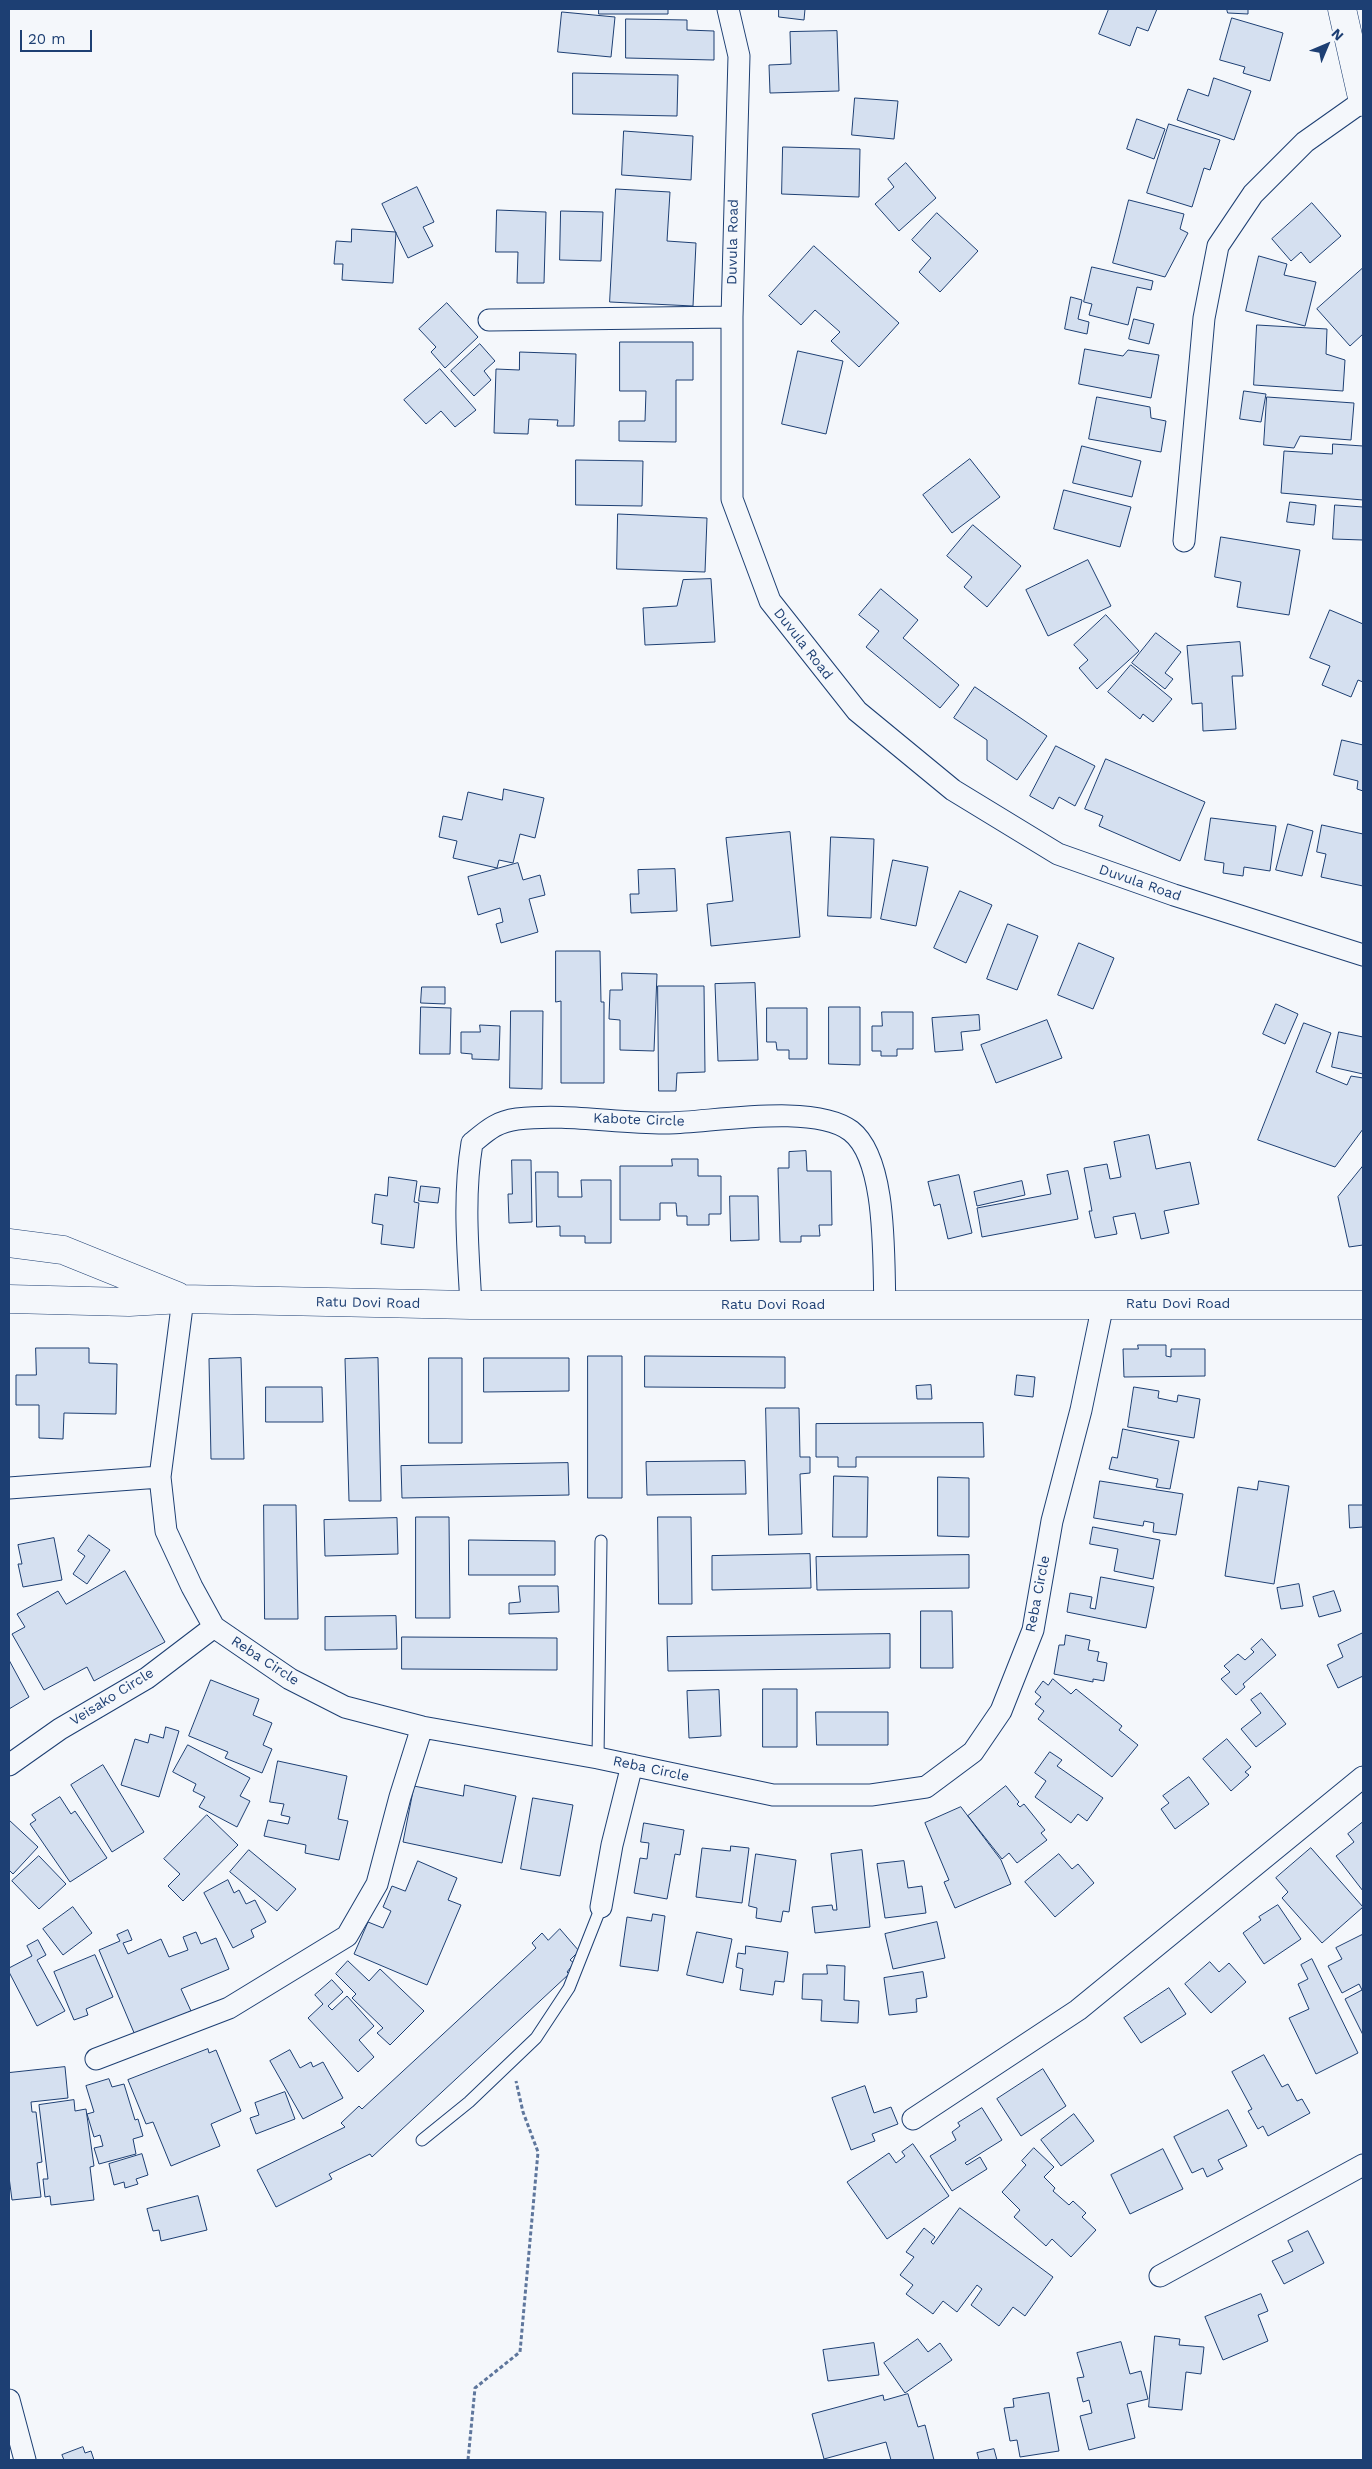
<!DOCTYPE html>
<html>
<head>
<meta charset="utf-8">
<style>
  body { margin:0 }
  #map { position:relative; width:1372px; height:2469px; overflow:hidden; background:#f4f7fb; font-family:"Work Sans",sans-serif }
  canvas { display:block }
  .frame { position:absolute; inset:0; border:10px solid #1d3f73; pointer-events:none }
  .north { position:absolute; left:1302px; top:20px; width:50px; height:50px; -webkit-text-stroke:4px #f4f7fb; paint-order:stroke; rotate:45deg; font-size:14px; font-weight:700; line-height:20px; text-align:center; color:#1d3f73 }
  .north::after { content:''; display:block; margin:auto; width:18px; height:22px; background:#1d3f73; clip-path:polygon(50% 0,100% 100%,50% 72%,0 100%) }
  .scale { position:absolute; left:20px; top:30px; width:72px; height:22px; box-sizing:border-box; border:2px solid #1d3f73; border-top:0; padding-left:6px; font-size:15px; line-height:18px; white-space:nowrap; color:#1d3f73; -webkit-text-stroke:4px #f4f7fb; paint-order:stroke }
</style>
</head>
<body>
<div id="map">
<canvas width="1372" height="2469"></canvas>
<div class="frame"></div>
<div class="north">N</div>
<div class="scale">20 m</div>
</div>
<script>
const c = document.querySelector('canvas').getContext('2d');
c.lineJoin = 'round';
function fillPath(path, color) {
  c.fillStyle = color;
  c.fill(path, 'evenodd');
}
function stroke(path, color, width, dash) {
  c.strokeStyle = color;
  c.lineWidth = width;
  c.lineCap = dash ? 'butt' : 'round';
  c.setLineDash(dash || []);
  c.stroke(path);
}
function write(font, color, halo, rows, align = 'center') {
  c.font = font + ' "Work Sans",sans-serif';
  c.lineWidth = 4;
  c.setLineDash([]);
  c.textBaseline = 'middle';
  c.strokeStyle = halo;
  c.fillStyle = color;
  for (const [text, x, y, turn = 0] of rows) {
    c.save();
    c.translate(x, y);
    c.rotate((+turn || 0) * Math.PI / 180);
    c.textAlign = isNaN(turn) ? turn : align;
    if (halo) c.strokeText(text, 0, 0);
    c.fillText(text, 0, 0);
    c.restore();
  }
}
const building = new Path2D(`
  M599,9H668V14H599Z
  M779,9H805L804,20L779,17Z
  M1109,9H1157L1148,31L1137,27L1130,46L1099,34Z
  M1227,9H1248V14L1228,13Z
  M562,12L615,17L611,57L558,52Z
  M1232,18L1283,33L1270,81L1243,73L1245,67L1220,60Z
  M626,19L687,20V30L714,31V60L626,58Z
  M837,31L839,91L770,93L769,65L791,64L790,32Z
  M573,73L678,75L677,116L573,114Z
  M1214,78L1251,91L1234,140L1177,120L1188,89L1208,96Z
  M855,98L898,101L894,139L852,135Z
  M1137,119L1165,129L1154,159L1127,149Z
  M1169,124L1220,140L1210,170L1204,168L1192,207L1147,193Z
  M624,131L693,136L691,180L622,175Z
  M783,147L860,149L859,197L782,194Z
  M906,163L936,198L899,231L875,204L894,187L888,179Z
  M417,187L434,222L423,227L433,246L408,258L382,204Z
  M616,189L670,192L667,241L696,243L693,306L610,302Z
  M1129,200L1184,214L1180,229L1188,233L1165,277L1113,263Z
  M1312,203L1341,236L1310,263L1301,252L1291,261L1272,239Z
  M497,210L546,212L544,283H517L518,252H496Z
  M561,211L603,212L601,261L560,260Z
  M937,213L978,251L940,292L919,272L931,258L912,240Z
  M352,229L396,232L393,283L342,280L343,264H334L336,241L351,242Z
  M814,246L899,323L859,367L831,341L840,332L815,310L801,325L769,296Z
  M1259,256L1287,264L1284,275L1316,282L1305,326L1246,311Z
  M1092,267L1153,281L1151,290L1137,287L1128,325L1089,315L1092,304L1084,302Z
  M1363,268V334L1350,346L1317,309Z
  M1071,297L1082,300L1078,319L1089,322L1087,334L1065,329Z
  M447,303L478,337L445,368L431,352L436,347L419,329Z
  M1134,319L1154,324L1149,344L1129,339Z
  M1257,325L1327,329L1326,354L1345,360L1343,391L1254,385Z
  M620,342H693V380H676V442L619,441V421H645L646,391H620Z
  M480,344L495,361L484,371L491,380L474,396L451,371Z
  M1085,349L1123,356L1128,350L1159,355L1151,398L1079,384Z
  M798,351L843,361L826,434L782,424Z
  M520,352L576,354L574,426H557L558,420L529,419L528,434L494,433L496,369L519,370Z
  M440,369L476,410L455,427L441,411L426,424L404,400Z
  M1244,391L1266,394L1261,422L1240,419Z
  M1097,397L1150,407L1151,418L1166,421L1161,452L1089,439Z
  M1267,397L1354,403L1351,440L1300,436L1294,448L1264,445Z
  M1333,444L1363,446V500L1281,493L1284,451L1332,454Z
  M1082,446L1141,461L1132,497L1073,483Z
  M970,459L1000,497L952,533L923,495Z
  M576,460L643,461L642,506L576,505Z
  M1064,490L1131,507L1120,547L1054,529Z
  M1290,502L1316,505L1314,525L1287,522Z
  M1335,505L1363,507V540L1333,539Z
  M618,514L707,518L705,572L617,569Z
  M973,525L1021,566L987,607L964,587L972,577L947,556Z
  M1221,537L1300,550L1289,615L1237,607L1241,582L1215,577Z
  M1088,560L1111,606L1048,636L1026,590Z
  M711,579L715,642L645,645L643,608L677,606L683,580Z
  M881,589L918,620L903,638L959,685L940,708L866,647L879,631L859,615Z
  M1330,610L1363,624V682L1358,680L1351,697L1322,685L1330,666L1310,658Z
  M1106,615L1139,651L1097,689L1079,668L1088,660L1074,645Z
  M1156,633L1181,652L1165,673L1173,679L1165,689L1132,663Z
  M1240,642L1243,676H1232L1236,729L1203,731L1202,703L1192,704L1187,646Z
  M1131,665L1172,699L1153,722L1143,714L1140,719L1108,692Z
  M975,687L1047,736L1017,780L987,760V740L954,718Z
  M1342,740L1363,745V791L1357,789L1358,781L1334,775Z
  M1056,746L1095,766L1075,806L1059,797L1053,809L1030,796Z
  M1106,759L1205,802L1180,861L1099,826L1103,816L1085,809Z
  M504,789L544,798L535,838L520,834L513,863L499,860L497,868L453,858L457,841L439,837L443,816L462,820L468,792L502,800Z
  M1211,818L1276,826L1270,871L1244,867L1243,876L1223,873L1224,863L1205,860Z
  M1288,824L1313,831L1302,876L1276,870Z
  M1322,825L1363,834V886L1321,877L1326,854L1317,852Z
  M790,832L800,937L711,946L707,904L733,901L726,838Z
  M831,837L874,839L871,918L828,916Z
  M893,860L928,867L916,926L881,919Z
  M518,863L523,880L540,875L545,895L529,899L538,932L501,943L496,924L503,922L500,908L478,915L468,877Z
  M675,869L677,911L631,913L630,894H639L638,870Z
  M960,891L992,905L966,963L934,948Z
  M1008,924L1038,936L1017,990L987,979Z
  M1079,943L1114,958L1093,1009L1058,995Z
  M556,951H600L601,1002H604V1083H561V1001L556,1002Z
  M622,973L657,974L654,1051L620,1050V1020L609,1019L610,990H622Z
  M755,983L758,1060L718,1061L715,984Z
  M658,986H704L705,1072L677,1073L676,1091H659Z
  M422,987H445V1004L421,1003Z
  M1276,1004L1298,1014L1285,1044L1263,1034Z
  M421,1007L451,1008L450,1054H420Z
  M829,1007H860V1065L829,1064Z
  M767,1008H807V1059H789V1050H777L776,1042H767Z
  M511,1011H543L542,1089L510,1088Z
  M882,1012H913V1049H897V1056H881V1051H872V1026H882Z
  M979,1015L980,1030L961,1032L963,1050L935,1052L932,1018Z
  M1047,1020L1062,1058L996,1083L981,1045Z
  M1304,1023L1331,1033L1316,1072L1347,1085L1351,1076L1363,1078V1129L1335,1167L1258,1140Z
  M480,1025L500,1026L499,1060L472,1059V1054L461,1053V1032H480Z
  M1339,1032L1363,1037V1074L1332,1067Z
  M1149,1135L1156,1169L1190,1162L1199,1204L1164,1211L1169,1233L1141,1239L1135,1213L1113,1217L1117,1234L1095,1238L1089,1211H1092L1084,1168L1107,1164L1110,1179L1121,1177L1114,1142Z
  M806,1151L807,1171H831L832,1225H819L820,1236H801V1242H780L778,1168H789V1152Z
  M672,1159H698V1176H721V1214H709V1225H687V1216H677L676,1203H660V1220H620V1166H672Z
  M512,1160H531L532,1222L509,1223L508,1194H512Z
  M1363,1166V1245L1349,1247L1338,1197Z
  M1068,1171L1078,1219L982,1237L977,1208L1051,1194L1047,1175Z
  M536,1172H558V1197H582L581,1180H611V1243H585V1236H560V1226L537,1227Z
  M959,1175L972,1233L948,1239L940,1204L934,1206L928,1182Z
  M389,1177L417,1181L414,1202L419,1203L414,1248L381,1244L383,1225L372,1223L375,1194L387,1196Z
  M1022,1181L1025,1195L977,1206L974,1192Z
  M421,1186L440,1188L438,1203L419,1201Z
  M730,1196H758L759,1240L731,1241Z
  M1138,1345H1166V1356L1171,1357V1349H1205V1376L1124,1377L1123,1349H1138Z
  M36,1348H89V1363L117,1364L116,1414L64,1413L63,1439L39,1438V1405H16V1375H36Z
  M588,1356H622V1498H588Z
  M645,1356L785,1357V1388L645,1387Z
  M241,1358L244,1459H211L209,1359Z
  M378,1358L381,1501H349L345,1359Z
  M429,1358H462V1443H429Z
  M484,1358H569V1391L484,1392Z
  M1017,1375L1035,1377L1033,1397L1015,1395Z
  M931,1385L932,1399H917L916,1386Z
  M266,1387H322L323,1422H266Z
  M1134,1387L1159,1391L1158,1398L1177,1402L1178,1395L1200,1399L1194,1438L1128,1427Z
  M766,1408H799L800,1457H810V1473L800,1474L802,1534L769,1535Z
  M983,1423L984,1457H856V1467H838V1457H816V1424Z
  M1123,1429L1179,1441L1170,1489L1156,1487L1158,1479L1109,1469L1112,1457L1117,1458Z
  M745,1461L746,1494L647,1495L646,1462Z
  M568,1463L569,1495L402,1498L401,1466Z
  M834,1476L868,1477L867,1537H833Z
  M938,1477L969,1478V1537L938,1536Z
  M1100,1481L1183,1494L1176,1535L1153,1532L1154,1523L1144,1521L1143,1526L1094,1518Z
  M1259,1481L1289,1486L1274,1584L1225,1576L1238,1487L1257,1490Z
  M264,1505H296L298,1619H265Z
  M1349,1505H1363V1527L1350,1528Z
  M416,1517H449L450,1618H416Z
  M658,1517H691L692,1604H659Z
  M397,1518L398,1554L325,1556L324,1520Z
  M1093,1527L1160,1540L1153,1579L1114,1571L1118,1549L1090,1544Z
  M89,1535L110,1550L87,1584L73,1574L85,1556L78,1551Z
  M54,1538L62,1580L23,1587L18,1564H22L18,1545Z
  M469,1540L555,1541V1575H469Z
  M810,1554L811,1588L712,1590V1556Z
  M969,1555V1588L817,1590L816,1557Z
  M125,1571L165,1642L94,1681L87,1667L44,1690L12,1634L25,1627L17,1614L58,1591L66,1604Z
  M1101,1577L1154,1587L1146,1628L1067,1612L1070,1593L1092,1597L1090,1608L1095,1609Z
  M1299,1584L1303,1606L1281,1609L1277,1588Z
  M519,1586H558L559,1612L509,1614V1603L520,1602Z
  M1334,1591L1341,1611L1319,1617L1313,1597Z
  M921,1611H952L953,1668H921Z
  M396,1616L397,1649L325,1650V1617Z
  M1363,1633V1676L1338,1688L1327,1665L1343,1657L1338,1645Z
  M890,1634V1668L668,1671L667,1637Z
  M1066,1635L1090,1640L1088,1650L1099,1652L1097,1661L1107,1663L1104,1681L1093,1679V1682L1054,1674L1059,1645H1064Z
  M402,1637L557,1638V1670L402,1669Z
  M1262,1639L1276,1655L1243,1684L1245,1687L1236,1695L1221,1679L1230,1672L1224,1666L1238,1654L1245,1660L1254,1652L1251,1649Z
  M9,1660L29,1697L9,1709Z
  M1053,1679L1071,1694L1076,1689L1122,1726L1119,1730L1138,1745L1112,1777L1038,1719L1044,1711L1035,1704L1041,1697L1035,1692L1043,1681L1048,1685Z
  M211,1680L259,1699L253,1715L272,1723L263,1745L272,1749L262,1773L225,1758L228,1752L189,1736Z
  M763,1689H797V1747H763Z
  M719,1690L721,1736L689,1738L687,1691Z
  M1261,1693L1286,1724L1256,1747L1241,1729L1261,1713L1251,1700Z
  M816,1712H888V1745H817Z
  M166,1727L179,1731L159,1797L121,1785L135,1739L148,1743L150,1734L163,1738Z
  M1227,1739L1251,1767L1245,1772L1249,1775L1231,1791L1203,1759Z
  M188,1745L250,1778L240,1796L250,1801L237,1827L199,1807L205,1797L193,1791L196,1784L173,1772Z
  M1050,1752L1062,1760L1057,1766L1103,1798L1087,1821L1078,1814L1071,1823L1035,1797L1046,1781L1035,1773Z
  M278,1761L347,1776L338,1819L348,1821L339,1860L305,1853L306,1845L264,1836L268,1820L288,1824L290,1817L281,1815L284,1804L270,1802Z
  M103,1765L144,1832L112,1852L71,1785Z
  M1189,1777L1209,1804L1175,1829L1161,1809L1169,1803L1163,1796Z
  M465,1785L516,1796L502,1863L403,1842L414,1786L463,1796Z
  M1006,1786L1019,1802L1017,1804L1020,1807L1024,1804L1045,1830L1041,1833L1047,1840L1017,1863L1009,1853L1002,1859L968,1816Z
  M60,1797L71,1814L75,1811L107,1858L70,1882L30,1824L36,1820L32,1815Z
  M533,1798L573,1805L560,1876L521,1869Z
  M961,1807L1001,1860L1011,1884L955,1908L944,1882L949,1880L925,1823Z
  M207,1815L238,1845L183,1901L168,1886L180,1874L164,1859Z
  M9,1820L38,1847L13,1874L9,1870Z
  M1363,1822V1891L1336,1856L1354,1842L1348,1834Z
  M644,1823L684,1830L680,1855L675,1854L667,1899L634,1893L640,1858L647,1859L649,1843L641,1842Z
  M731,1846L749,1848L742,1903L696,1897L702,1848L730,1851Z
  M1311,1848L1363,1907L1322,1943L1282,1898L1288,1892L1276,1878Z
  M249,1850L296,1889L277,1911L230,1872Z
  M862,1850L870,1927L815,1933L812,1907L832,1905L833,1910H837L831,1854Z
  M756,1854L796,1860L789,1912L783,1911L781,1922L756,1918L757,1908L749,1906Z
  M1059,1854L1072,1869L1078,1864L1094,1883L1055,1917L1025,1882Z
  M39,1856L66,1884L39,1909L12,1881Z
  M418,1861L457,1878L448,1900L461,1905L427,1985L354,1954L368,1922L383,1928L391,1911L383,1907L392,1886L405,1891Z
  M904,1861L908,1888L922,1886L926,1913L885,1918L877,1864Z
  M228,1880L234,1893L239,1890L246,1904L255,1900L266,1922L251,1930L254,1937L233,1948L204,1893Z
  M1278,1905L1301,1939L1264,1964L1243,1933L1261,1920L1259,1917Z
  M73,1907L92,1933L63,1955L43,1929Z
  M653,1914L665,1916L658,1971L620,1966L627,1917L651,1921Z
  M937,1922L945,1958L893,1969L885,1934Z
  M560,1929L579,1951L570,1960L574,1963L567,1972L569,1974L372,2157L370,2154L329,2174L332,2179L276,2207L257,2170L345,2127L341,2123L359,2106L362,2109L536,1948L532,1943L542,1933L548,1940Z
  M128,1930L132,1940L123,1943L128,1954L161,1939L169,1957L188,1950L183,1937L196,1932L201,1944L216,1938L229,1969L181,1989L191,2011L135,2035L99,1950L120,1941L117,1935Z
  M697,1932L732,1939L723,1983L687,1975Z
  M1362,1935L1363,1937V2035L1345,1999L1362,1990L1359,1984L1342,1993L1328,1966L1342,1959L1336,1948Z
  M38,1940L46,1955L37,1960L65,2011L37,2026L9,1972V1968L32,1956L27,1946Z
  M746,1946L788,1952L784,1982L775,1981L773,1995L740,1990L743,1969L736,1967L738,1953L745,1954Z
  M95,1955L113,1997L86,2009L88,2015L74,2020L54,1972Z
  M1312,1959L1358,2053L1316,2074L1289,2018L1309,2009L1298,1984L1308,1979L1301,1965Z
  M348,1961L369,1981L380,1969L424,2011L390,2045L377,2033L383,2028L352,1998L356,1994L336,1974Z
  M1210,1962L1219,1972L1229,1963L1246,1982L1211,2013L1185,1984Z
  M827,1965L845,1966L844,2000L859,2001L858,2023L821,2021L822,2000L802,1999L803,1974H827Z
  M923,1972L927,1997L916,1999L917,2012L889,2015L884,1978Z
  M332,1980L343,1992L328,2006L332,2010L347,1996L374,2026L359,2040L374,2057L358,2072L308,2018L323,2004L315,1995Z
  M1169,1988L1186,2014L1141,2043L1124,2018Z
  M208,2049L209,2053L216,2050L241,2111L211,2124L220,2146L171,2166L153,2122L146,2124L128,2080Z
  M290,2050L300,2068L311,2062L313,2067L323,2062L343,2098L303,2119L270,2061Z
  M1264,2055L1282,2087L1288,2084L1297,2101L1302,2099L1310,2113L1268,2136L1263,2126L1258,2129L1248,2111L1252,2109L1232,2072Z
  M65,2067L68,2098L31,2102L32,2112H36L42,2162L37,2163L41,2197L12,2200L9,2177V2073Z
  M1043,2069L1066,2106L1021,2136L997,2099Z
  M109,2079L112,2087L124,2084L135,2120L138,2119L143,2136L133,2139L136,2154L99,2164L94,2148L103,2146L100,2135L94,2137L87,2114L94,2112L86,2086Z
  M865,2086L874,2113L891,2107L898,2124L872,2134L875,2141L851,2150L832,2098Z
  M285,2092L295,2119L256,2134L250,2118L259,2115L255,2103Z
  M74,2100L75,2111L86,2109L94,2166L90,2167L94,2200L51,2205L50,2196L45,2197L43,2179H48L39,2105Z
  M982,2108L1002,2140L965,2163L967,2165L980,2157L987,2169L952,2191L930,2156L956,2140L952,2132L960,2126L958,2123Z
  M1228,2110L1247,2146L1218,2160L1223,2169L1207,2177L1203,2168L1192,2173L1174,2137Z
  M1074,2114L1094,2141L1061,2166L1041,2140Z
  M913,2144L949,2196L887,2239L847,2182L889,2153L896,2163L905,2156L902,2152Z
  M1034,2148L1054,2167L1044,2177L1055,2188L1053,2191L1069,2205L1073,2201L1086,2213L1082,2217L1096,2230L1071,2257L1052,2239L1046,2246L1014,2217L1020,2210L1002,2192L1026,2165L1022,2161Z
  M1163,2149L1183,2189L1130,2214L1111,2175Z
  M142,2154L148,2175L136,2179L138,2184L125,2188L124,2182L114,2185L109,2164Z
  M198,2196L207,2230L161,2241L159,2230L153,2231L147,2209Z
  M960,2208L1053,2277L1025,2316L1013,2307L999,2326L971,2305L982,2289L977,2285L957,2312L943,2301L933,2314L906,2294L913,2285L900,2275L914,2257L906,2252L924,2228L935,2237L931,2242L933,2244Z
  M1308,2231L1324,2263L1284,2284L1272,2261L1293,2251L1288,2241Z
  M1261,2294L1268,2311L1258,2315L1268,2341L1223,2360L1205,2317Z
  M1155,2336L1180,2339L1179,2345L1204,2347L1201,2374L1186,2372L1182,2410L1149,2407Z
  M918,2339L928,2352L940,2343L952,2360L905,2393L884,2363Z
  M1121,2342L1130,2374L1141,2371L1148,2399L1127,2404L1135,2438L1089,2450L1080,2416L1092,2413L1089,2400L1083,2402L1077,2378L1084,2377L1077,2353Z
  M874,2343L879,2375L828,2381L823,2350Z
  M1049,2393L1059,2451L1020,2457L1017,2440L1010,2441L1004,2408L1014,2407L1013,2399Z
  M908,2394L918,2427L925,2425L934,2460H891L886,2442L824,2459L812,2414L883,2395L884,2400Z
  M83,2447L85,2453L91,2451L94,2460H64L62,2455Z
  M994,2449L997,2460H979L977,2453Z`);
const path = new Path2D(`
  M468,2460L475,2388L520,2352L538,2152L523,2112L516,2081`);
const service = new Path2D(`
  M598,1758L601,1541
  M422,2140L469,2102L536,2038L569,1988L601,1907`);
const minor = new Path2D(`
  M728,9L739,56L732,317V499L770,601L857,711L953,790L1058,854L1174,895L1363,955
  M489,320L732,317
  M1184,541L1204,318L1218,246L1253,194L1305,142L1363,101
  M183,1299L160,1477L166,1531L192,1587L214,1627L290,1679L345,1707L422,1727L598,1758L773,1795H871L926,1787L973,1752L1001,1711L1033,1630L1052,1521L1081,1410L1103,1304
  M471,1305C468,1250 463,1197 472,1143C488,1130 496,1122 517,1119C568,1113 619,1124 669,1123C714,1122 814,1103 851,1131C888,1160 883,1261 885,1305
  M9,1488L160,1477
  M9,1765L60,1729L147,1678L214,1627
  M601,1907L612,1845L632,1765
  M96,2059L229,2008L347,1936L377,1884L400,1797L422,1727
  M913,2119L1078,2010L1363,1777
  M1160,2276L1363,2165
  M9,2400L25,2460`);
const secondary = new Path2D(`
  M1342,9L1363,102`);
const primary = new Path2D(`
  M9,1243L63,1250L177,1296
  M9,1299L129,1302L183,1299L471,1305H1363`);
const streetNames = [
  ["Duvula Road",733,242,-89],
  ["Duvula Road",803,644,52],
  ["Duvula Road",1140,883,19],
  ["Kabote Circle",639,1120,2],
  ["Ratu Dovi Road",368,1303,1],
  ["Ratu Dovi Road",1178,1304],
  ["Ratu Dovi Road",773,1305],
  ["Reba Circle",1038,1594,-79],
  ["Reba Circle",265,1661,33],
  ["Veisako Circle",112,1697,-32],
  ["Reba Circle",651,1769,12]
];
fillPath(building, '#d5e0f0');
stroke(building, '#1d3f73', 1);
stroke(service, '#1d3f73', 13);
stroke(minor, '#1d3f73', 23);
stroke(secondary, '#1d3f73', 29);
stroke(primary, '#1d3f73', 29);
stroke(path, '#5e769c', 3, [4, 2.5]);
stroke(service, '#f4f7fb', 11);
stroke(minor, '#f4f7fb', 21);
stroke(secondary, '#f4f7fb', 28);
stroke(primary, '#f4f7fb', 28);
write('14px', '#1d3f73', '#f4f7fb', streetNames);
</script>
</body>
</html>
